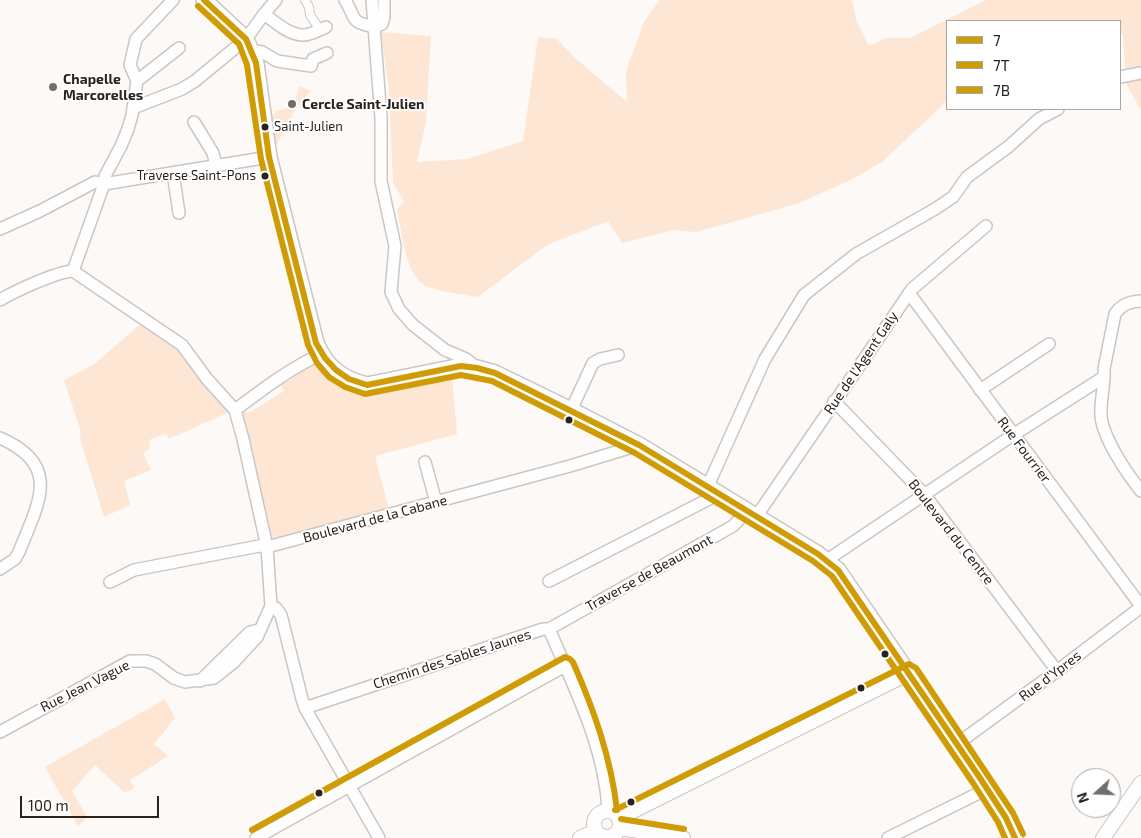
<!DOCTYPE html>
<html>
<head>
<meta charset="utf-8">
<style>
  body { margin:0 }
  #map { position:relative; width:1141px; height:838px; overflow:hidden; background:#fcf9f7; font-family:"Exo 2",sans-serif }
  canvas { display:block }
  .legend { position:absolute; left:946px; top:20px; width:175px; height:90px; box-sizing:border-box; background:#fff; border:1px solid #a9a7a5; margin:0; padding:6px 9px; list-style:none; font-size:15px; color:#29221d }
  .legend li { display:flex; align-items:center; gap:10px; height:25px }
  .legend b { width:25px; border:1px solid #a9a7a5 }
  .north { position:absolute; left:1071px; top:768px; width:50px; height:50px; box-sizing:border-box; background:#fff; border:1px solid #a9a7a5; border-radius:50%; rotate:250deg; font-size:14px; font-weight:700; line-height:20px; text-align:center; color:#29221d }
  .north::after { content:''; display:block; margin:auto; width:18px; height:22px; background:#736d69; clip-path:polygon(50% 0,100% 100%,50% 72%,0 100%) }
  .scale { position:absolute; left:20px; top:796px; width:139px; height:22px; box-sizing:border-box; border:2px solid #29221d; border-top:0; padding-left:6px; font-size:15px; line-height:18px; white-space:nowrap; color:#29221d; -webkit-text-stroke:4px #fff; paint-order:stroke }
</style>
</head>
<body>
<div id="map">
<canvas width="1141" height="838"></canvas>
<ul class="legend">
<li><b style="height:6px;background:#d09c06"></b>7</li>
<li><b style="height:6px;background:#d09c06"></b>7T</li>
<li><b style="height:6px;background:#d09c06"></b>7B</li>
</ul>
<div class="north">N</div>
<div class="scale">100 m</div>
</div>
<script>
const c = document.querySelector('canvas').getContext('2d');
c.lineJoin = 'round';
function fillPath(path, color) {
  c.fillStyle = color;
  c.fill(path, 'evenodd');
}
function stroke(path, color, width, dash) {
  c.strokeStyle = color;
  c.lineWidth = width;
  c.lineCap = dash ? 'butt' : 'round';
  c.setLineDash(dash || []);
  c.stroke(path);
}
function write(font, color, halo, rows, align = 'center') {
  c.font = font + ' "Exo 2",sans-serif';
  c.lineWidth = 4;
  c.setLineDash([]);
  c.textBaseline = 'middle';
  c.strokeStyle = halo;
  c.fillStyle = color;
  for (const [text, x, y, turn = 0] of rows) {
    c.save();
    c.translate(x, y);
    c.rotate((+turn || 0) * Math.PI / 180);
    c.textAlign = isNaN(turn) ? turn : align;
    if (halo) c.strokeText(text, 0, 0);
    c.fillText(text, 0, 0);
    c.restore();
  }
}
const green = new Path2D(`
  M660,0H852L857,23L869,46L886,38H910L986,0H1141V110L1126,84L1123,34L1120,33V21H947V101L882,162L851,180L796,204L696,232L673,230L622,243L608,221L547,245L478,297C462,294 445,293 429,287C405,280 402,231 397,209L404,202L393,183L389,90L381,32L431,36L426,122L417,162L468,159L523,141L538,37L557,39L575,58L627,102L626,74L628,65L644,22Z
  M300,86L310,91L297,108H296L275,148L271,118L276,111L292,107Z
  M143,322L183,350L229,412L169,439L166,433L149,440L150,448L143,453L151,470L124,481L130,505L104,517L80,438L81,432L64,380L93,365Z
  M316,363C351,409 393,389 440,378L452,377L457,434L375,456L389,510L269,543L240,413L250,412L284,391L278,381H290L294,373Z
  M165,699L175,718L154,744L168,756L130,780L134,788L125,793L95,765L72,791L87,817L78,826L45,767Z`);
const pedestrian = new Path2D(`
  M305,0L309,7L310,15L320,30`);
const minor = new Path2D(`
  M345,0C357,19 348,21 374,27
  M372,0L381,118V181L395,246L391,292L399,309L413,325L445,350L466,359L477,368
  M264,14C275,22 289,35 303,35C311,35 319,30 326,27
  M374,27L382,24L384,17V0
  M251,50L262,52L277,61L311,66L313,59L327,53
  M1120,77L1141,73
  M137,81L179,48
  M133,108L182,89L195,81L246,39L264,14L276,0
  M194,122L213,153L216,165
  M173,173L179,213
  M0,229L40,211L95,182L104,184L269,157
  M73,271L104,184L105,176L121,146L128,129L132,115L137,81L130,65L136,39L173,0
  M909,293L1141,606
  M0,300C15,291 56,272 73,271
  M1141,301C1129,302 1122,304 1115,314L1104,369C1105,385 1100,400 1101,416C1103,438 1127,474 1141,491
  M980,390L1049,344
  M834,401L924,494L1057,671
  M235,410C263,389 289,369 321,354
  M571,410L593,363L600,359L618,355
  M0,438C63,465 38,504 19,552L15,559L0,569
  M425,462L436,502
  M707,488L765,359L804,295L856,254L935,209L953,197L967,177L1008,147L1039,119L1058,109
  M756,517L912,289L986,226
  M827,560L1013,435L1104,377
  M549,581L709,499L716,493
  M110,582L134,570L259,546L267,547L570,466L639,445
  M271,606L276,608L281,615L302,699L305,708L543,629H549L733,526L746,512
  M549,629C574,687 605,747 608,811
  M200,681L250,632L259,630
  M305,708L379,838
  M0,732L130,661H146L155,664L174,678L185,682L214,678L233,663L257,637L271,606L267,547L243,439L235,410L207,379L182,345L73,271
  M957,744L1057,671L1141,607
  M605,837V838
  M256,838L565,666
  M888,838L987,789`);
const tertiary = new Path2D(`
  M594 824a13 13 0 1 1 26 0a13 13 0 1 1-26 0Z
  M619,818L909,673
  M620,828L683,838
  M580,838L596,831
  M1103,838L1141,783`);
const secondary = new Path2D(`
  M204,0L246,39L256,63L269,157L316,343C326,366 341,379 367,385L461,366L477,368L495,373L571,410L639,445L818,554L838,570L980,778L1006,818L1015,838`);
const bus1 = new Path2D(`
  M204,0L246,39L256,63L269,157L316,343L325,358L336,370L349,379L367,385L461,366L477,368L495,373L639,445L818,554L838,570L980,778L1006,818L1015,838`);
const bus2 = new Path2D(`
  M198,6L239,44L247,65L261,159L308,345L317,363L329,377L345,387L365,394L461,375L492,381L635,453L813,561L832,576L973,783L998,822L1005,838`);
const bus3 = new Path2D(`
  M615,810L909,664L916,668L1013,813L1023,834
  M621,819L684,829
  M252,830L565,657L570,659L573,662C594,710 611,758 617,810`);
const markers = [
  [53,87,5,"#736d69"],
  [292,104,5,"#736d69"],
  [265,127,4.5,"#29221d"],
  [265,176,4.5,"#29221d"],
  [569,420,4.5,"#29221d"],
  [885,654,4.5,"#29221d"],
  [861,688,4.5,"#29221d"],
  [319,793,4.5,"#29221d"],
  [631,802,4.5,"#29221d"]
];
const busNames = [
  ["Saint-Julien",274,127],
  ["Traverse Saint-Pons",256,176,"right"]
];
const poiNames = [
  ["Chapelle",63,79],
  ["Marcorelles",63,95],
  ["Cercle Saint-Julien",302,104]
];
const streetNames = [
  ["Rue de l'Agent Galy",861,363,-56],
  ["Rue Fourrier",1024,450,53],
  ["Boulevard de la Cabane",375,519,-15],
  ["Boulevard du Centre",951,532,52],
  ["Traverse de Beaumont",649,573,-29],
  ["Chemin des Sables Jaunes",452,659,-18],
  ["Rue d'Ypres",1050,676,-37],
  ["Rue Jean Vague",85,686,-27]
];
fillPath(green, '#fde6d4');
stroke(pedestrian, '#cbc6c3', 10);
stroke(minor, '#cbc6c3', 14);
stroke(tertiary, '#cbc6c3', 16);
stroke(secondary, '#cbc6c3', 18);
stroke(pedestrian, '#fffefe', 8);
stroke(minor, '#fffefe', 11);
stroke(tertiary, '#fffefe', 14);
stroke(secondary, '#fffefe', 15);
stroke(bus1, '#d09c06', 6);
stroke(bus2, '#d09c06', 6);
stroke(bus3, '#d09c06', 6);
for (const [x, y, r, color] of markers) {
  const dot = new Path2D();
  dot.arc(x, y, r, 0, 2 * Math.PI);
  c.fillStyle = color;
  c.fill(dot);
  stroke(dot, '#fff', 2);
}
write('13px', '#29221d', '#fff', busNames, 'left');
write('bold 14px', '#29221d', '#fff', poiNames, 'left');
write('14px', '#29221d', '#fff', streetNames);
</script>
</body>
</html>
